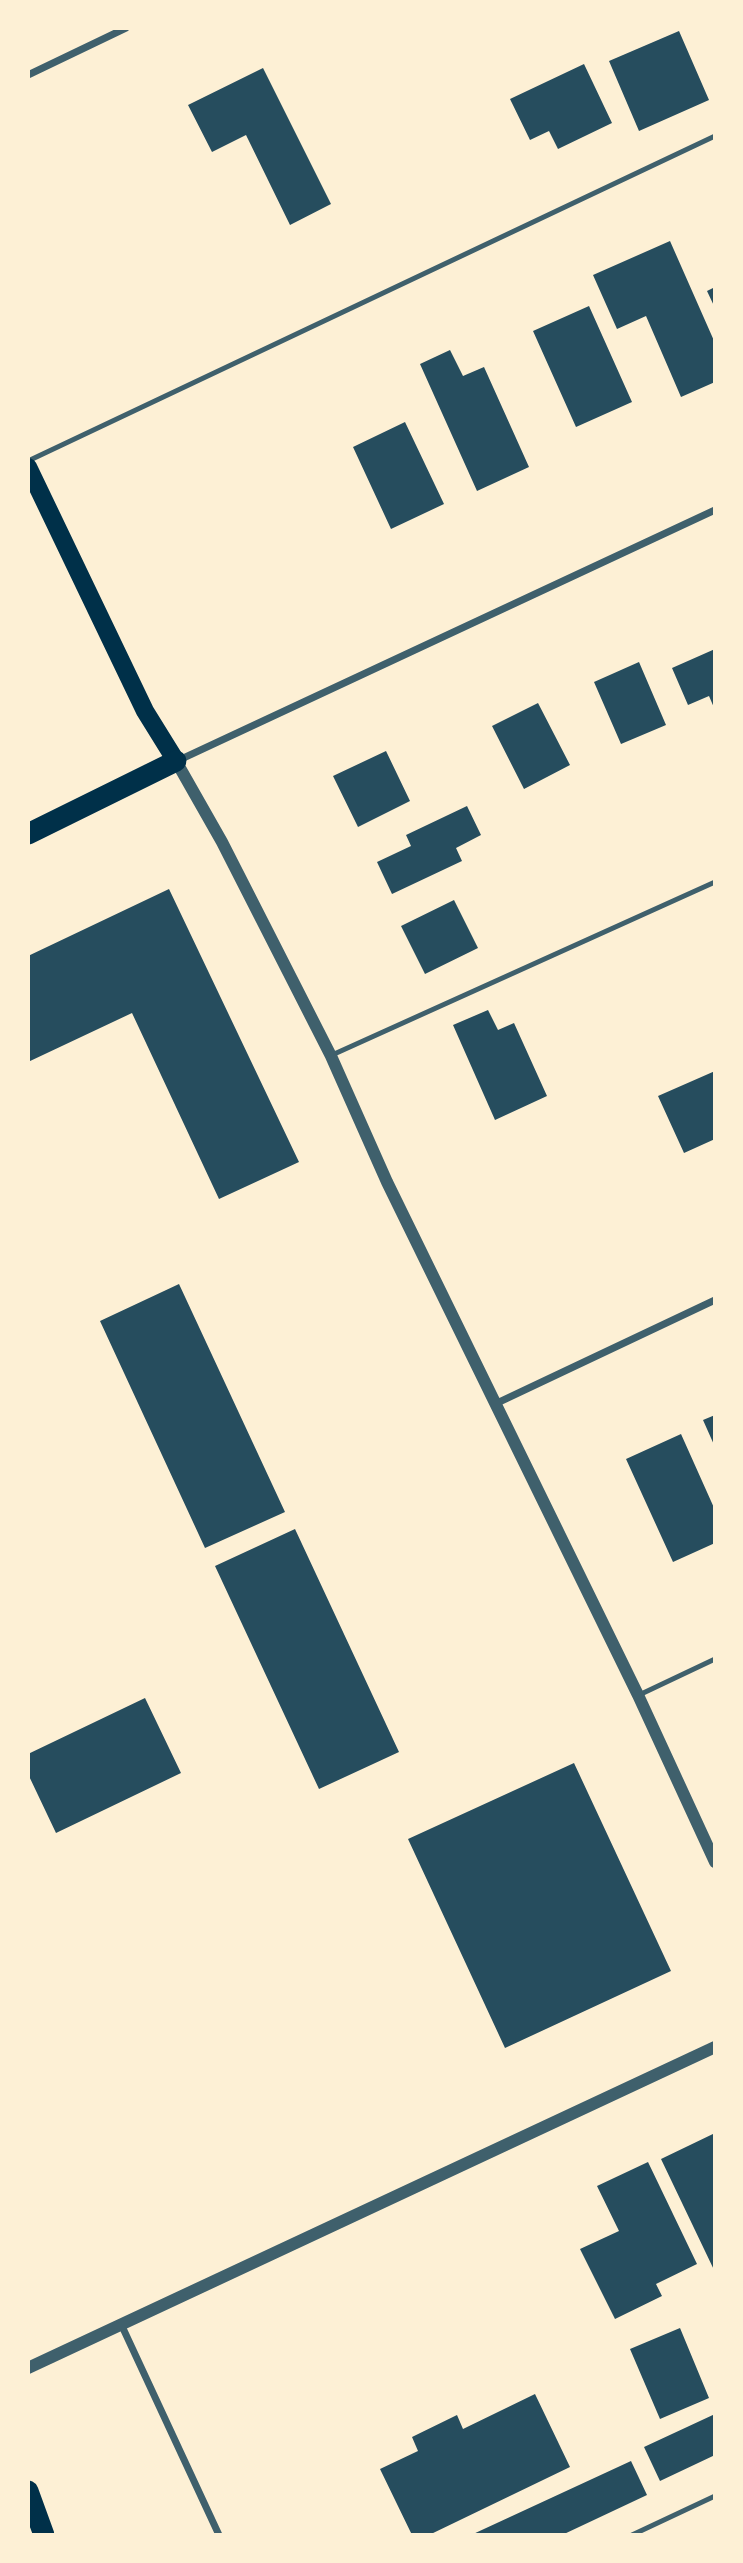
<!DOCTYPE html>
<html>
<head>
<meta charset="utf-8">
<style>
  body { margin:0 }
  #map { position:relative; width:743px; height:2563px; overflow:hidden; background:#fdf0d5; font-family:Spectral,serif }
  canvas { display:block }
  .frame { position:absolute; inset:0; border:30px solid #fdf0d5; pointer-events:none }
</style>
</head>
<body>
<div id="map">
<canvas width="743" height="2563"></canvas>
<div class="frame"></div>
</div>
<script>
const c = document.querySelector('canvas').getContext('2d');
c.lineJoin = 'round';
function fillPath(path, color) {
  c.fillStyle = color;
  c.fill(path, 'evenodd');
}
function stroke(path, color, width, dash) {
  c.strokeStyle = color;
  c.lineWidth = width;
  c.lineCap = dash ? 'butt' : 'round';
  c.setLineDash(dash || []);
  c.stroke(path);
}
const building = new Path2D(`
  M679,31L709,100L639,131L609,61Z
  M584,64L612,123L558,149L549,131L530,140L510,99Z
  M263,68L331,204L290,225L246,135L212,152L188,105Z
  M670,241L715,343V382L681,397L646,316L617,329L593,275Z
  M715,287V308L707,291Z
  M589,306L632,402L576,427L533,331Z
  M450,350L463,376L484,367L529,467L477,491L420,364Z
  M405,422L444,504L391,529L353,447Z
  M715,649V710L709,696L688,705L672,668Z
  M639,662L666,725L621,744L594,682Z
  M538,703L570,765L524,789L492,726Z
  M386,751L410,801L358,827L333,776Z
  M467,806L481,835L456,848L462,861L392,894L377,862L411,846L406,835Z
  M169,889L299,1162L219,1199L132,1013L28,1062V956Z
  M454,900L478,948L425,974L401,926Z
  M488,1010L498,1030L514,1023L547,1096L495,1120L453,1025Z
  M715,1071V1139L684,1153L658,1096Z
  M179,1284L285,1512L205,1548L100,1321Z
  M715,1415V1447L703,1420Z
  M681,1434L715,1510V1543L673,1562L626,1459Z
  M295,1529L399,1752L319,1789L215,1566Z
  M145,1698L181,1773L56,1833L28,1774V1754Z
  M574,1763L671,1971L505,2048L408,1839Z
  M715,2133V2272L661,2159Z
  M648,2162L697,2264L656,2284L662,2296L615,2319L580,2249L619,2231L597,2186Z
  M680,2328L709,2398L660,2419L630,2349Z
  M535,2394L570,2467L429,2535H412L380,2469L418,2451L412,2437L457,2415L463,2429Z
  M715,2414V2455L660,2481L644,2447Z
  M631,2461L647,2495L562,2535H471Z`);
const service = new Path2D(`
  M28,461L715,136
  M332,1055L715,882
  M639,1695L715,1659
  M632,2535L715,2496`);
const minor = new Path2D(`
  M28,75L126,28
  M177,761L715,510
  M495,1404L715,1300
  M121,2324L219,2535`);
const tertiary = new Path2D(`
  M176,761L222,842L331,1056L387,1182L638,1695L715,1862
  M28,2368L715,2047`);
const primary = new Path2D(`
  M28,467L145,711L176,761`);
const motorway = new Path2D(`
  M28,834L176,761
  M28,2491L44,2535`);
fillPath(building, '#264d5e');
stroke(service, '#3f606c', 5);
stroke(minor, '#3f606c', 7);
stroke(tertiary, '#3f606c', 12);
stroke(primary, '#003049', 18);
stroke(motorway, '#003049', 21);
</script>
</body>
</html>
